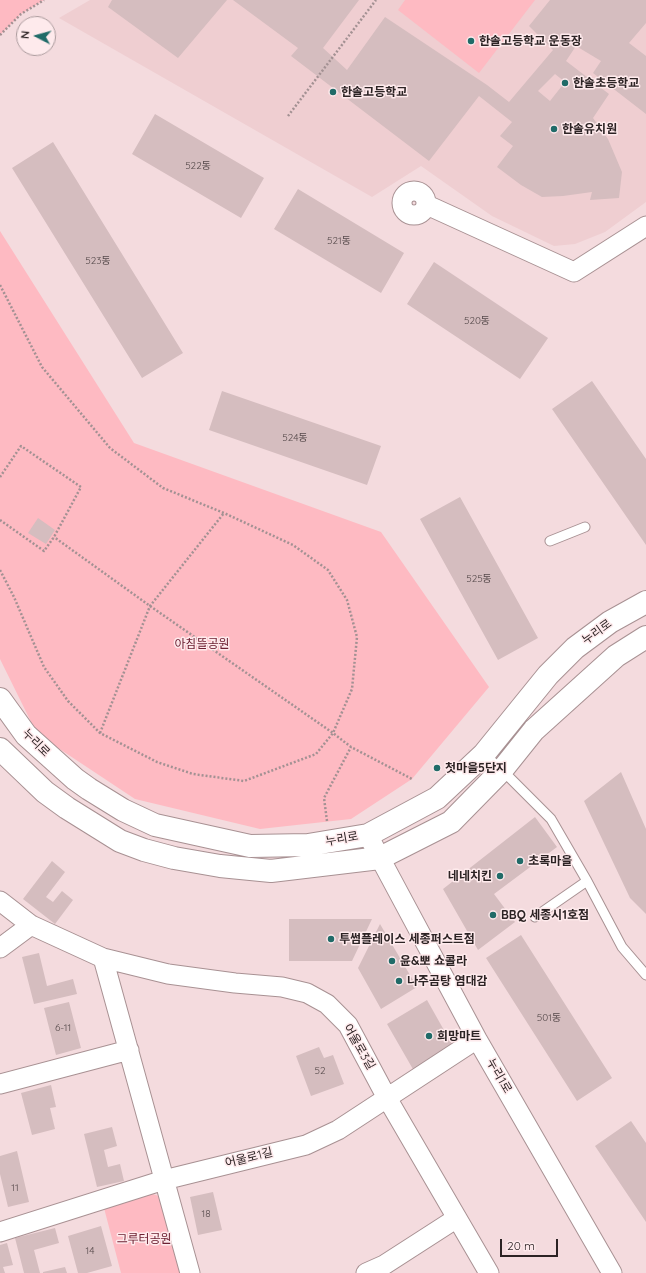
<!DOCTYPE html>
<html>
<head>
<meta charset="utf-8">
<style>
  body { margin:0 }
  #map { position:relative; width:646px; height:1273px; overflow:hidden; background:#f4dbde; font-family:Quicksand,sans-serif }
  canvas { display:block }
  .north { position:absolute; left:16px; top:16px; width:40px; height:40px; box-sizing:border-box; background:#feeaec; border:1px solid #aa9a9c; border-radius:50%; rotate:276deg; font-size:11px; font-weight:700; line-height:16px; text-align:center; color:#2c2324 }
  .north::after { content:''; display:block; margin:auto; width:14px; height:18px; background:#206b68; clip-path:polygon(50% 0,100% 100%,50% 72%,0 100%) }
  .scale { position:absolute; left:500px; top:1239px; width:58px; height:18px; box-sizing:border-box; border:2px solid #2c2324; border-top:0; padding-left:5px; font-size:12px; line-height:14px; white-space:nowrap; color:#2c2324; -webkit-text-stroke:3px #feeaec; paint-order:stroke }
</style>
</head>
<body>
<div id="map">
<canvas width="646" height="1273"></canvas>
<div class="north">N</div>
<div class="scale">20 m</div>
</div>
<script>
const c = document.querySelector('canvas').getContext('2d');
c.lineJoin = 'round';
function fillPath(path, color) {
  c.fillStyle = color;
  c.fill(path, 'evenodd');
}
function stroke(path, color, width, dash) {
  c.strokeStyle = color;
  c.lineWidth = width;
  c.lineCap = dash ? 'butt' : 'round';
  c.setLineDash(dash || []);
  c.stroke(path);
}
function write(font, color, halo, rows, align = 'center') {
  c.font = font + ' Quicksand,"Noto Sans KR",sans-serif';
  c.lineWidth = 3;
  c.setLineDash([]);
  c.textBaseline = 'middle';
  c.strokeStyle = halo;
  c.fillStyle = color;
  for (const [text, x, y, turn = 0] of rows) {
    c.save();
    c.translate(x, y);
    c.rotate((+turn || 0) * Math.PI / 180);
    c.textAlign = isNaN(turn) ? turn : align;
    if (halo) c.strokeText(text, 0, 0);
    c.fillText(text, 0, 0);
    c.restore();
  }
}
const built = new Path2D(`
  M90,0H646V202L605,232L575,244L554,246L492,216L421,166L372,197L59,18Z`);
const green = new Path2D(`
  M0,0H44L21,14L0,35Z
  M405,0H535L479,73L398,10Z
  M0,231L134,443L381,532L489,687L412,779L351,819L260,829L135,799L37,734L0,659Z
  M153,1194L164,1198L185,1273H121L104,1208Z`);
const building = new Path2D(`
  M112,0H227L178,58L108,7Z
  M233,0H359L323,48L347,70L385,17L487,85L509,102L553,50L529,26L550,0H646V23L629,43L646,56V114L593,73L601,61L576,46L566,61L609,94L593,118L608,139L622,172L619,198L590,200L592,192L563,196L542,197L521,185L497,167L513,146L500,136L512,122L479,96L429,161L291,56L298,48ZM555,74L565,82L550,101L538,91Z
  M155,114L264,178L241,218L132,154Z
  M53,142L183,353L142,378L12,168Z
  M298,189L404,253L381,293L274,229Z
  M434,262L548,338L520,379L407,304Z
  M592,381L646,459V545L552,409Z
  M222,391L381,446L367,485L209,430Z
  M460,497L538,638L498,660L420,519Z
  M38,518L55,530L46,544L28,533Z
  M621,772L646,829V914L630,898L584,801Z
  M535,817L557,847L494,894L515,922L478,950L443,889Z
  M52,861L65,872L46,897L53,902L62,891L73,900L55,924L23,899Z
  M289,919H372L352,961H289Z
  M380,924L417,987L381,1009L358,968Z
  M521,935L612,1078L577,1101L486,958Z
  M39,953L47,986L73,979L77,994L34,1004L22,957Z
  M427,1000L454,1048L414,1071L387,1024Z
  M69,1002L81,1048L56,1055L44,1008Z
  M319,1047L324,1058L333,1055L344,1084L311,1096L296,1056Z
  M51,1085L56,1107L50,1108L55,1129L32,1135L21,1093Z
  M631,1121L646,1143V1222L595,1146Z
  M112,1127L117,1146L104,1150L108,1167L120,1164L124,1181L97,1187L84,1134Z
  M17,1151L29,1202L8,1207L0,1174V1156Z
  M213,1192L222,1230L198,1235L190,1197Z
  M101,1226L112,1266L87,1273H78L68,1236Z
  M55,1228L59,1243L34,1250L40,1273H24L15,1238Z
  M7,1243L13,1265L3,1267L5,1273H0V1245Z
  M65,1267L67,1273H43V1272Z`);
const path = new Path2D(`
  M0,35L21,14L44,0
  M288,116L376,0
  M0,285L42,367L110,448L163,488L224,513L293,545L328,570L347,600L357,637L352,689L333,733L150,606L54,537
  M0,477L21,446L81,487L54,537L44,551L0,520
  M0,570L14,597L44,667L68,701L100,733L157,762L193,774L244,781L316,754L333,733L351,747L412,779
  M100,733L150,606L224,513
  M327,821L324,798L351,747`);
const service = new Path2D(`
  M550,541L585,527
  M484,754L502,770L551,819L587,881L622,947L646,975
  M535,917L587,881`);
const minor = new Path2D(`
  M402 203a12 12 0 1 1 24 0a12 12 0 1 1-24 0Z
  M427,205L574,272L646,226
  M368,835L380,858L477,1039L612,1273
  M0,901L31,925L103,958L168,974L235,983L282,987L307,993L327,1004L348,1025L387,1098L489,1273
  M0,948L31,925
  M103,958L190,1273
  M0,1084L129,1050
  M0,1232L164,1180L306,1145L338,1130L477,1039
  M366,1273L384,1265L457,1218`);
const tertiary = new Path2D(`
  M0,699L26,735L75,779L89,789L123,810L155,825L250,846L308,845L368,835L437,798L484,754L548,675L575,648L610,622L646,602
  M0,749L45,792L67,808L120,841L144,850L174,858L220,866L271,871L380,858L451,822L502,770L534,730L616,656L646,637`);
const markers = [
  [471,41,4,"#206b68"],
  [565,83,4,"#206b68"],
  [333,92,4,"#206b68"],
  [554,129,4,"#206b68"],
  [437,768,4,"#206b68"],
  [520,861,4,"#206b68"],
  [500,876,4,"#206b68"],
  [493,915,4,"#206b68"],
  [331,939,4,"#206b68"],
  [392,961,4,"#206b68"],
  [399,981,4,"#206b68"],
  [429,1036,4,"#206b68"]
];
const numberNames = [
  ["522동",198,166],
  ["521동",339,241],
  ["523동",98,261],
  ["520동",477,321],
  ["524동",295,438],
  ["525동",479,579],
  ["501동",549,1018],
  ["6-11",63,1028],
  ["52",320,1071],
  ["11",15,1188],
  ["18",206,1214],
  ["14",90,1251]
];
const poiNames = [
  ["한솔고등학교 운동장",479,41],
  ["한솔초등학교",573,83],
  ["한솔고등학교",341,92],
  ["한솔유치원",562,129],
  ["첫마을5단지",445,768],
  ["초록마을",528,861],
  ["네네치킨",492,876,"right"],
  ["BBQ 세종시1호점",501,915],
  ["투썸플레이스 세종퍼스트점",339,939],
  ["윤&뽀 쇼콜라",400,961],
  ["나주곰탕 염대감",407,981],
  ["희망마트",437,1036]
];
const streetNames = [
  ["누리로",597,632,-36],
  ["누리로",36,743,45],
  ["누리로",342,839,-10],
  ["어울로3길",359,1047,60],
  ["누리1로",499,1076,60],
  ["어울로1길",249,1158,-14]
];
const parkNames = [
  ["아침뜰공원",202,644],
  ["그루터공원",144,1239]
];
fillPath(built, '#efced1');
fillPath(green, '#febac2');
fillPath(building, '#d5bdbf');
stroke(service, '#a89193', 11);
stroke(minor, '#a89193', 21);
stroke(tertiary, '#a89193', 24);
stroke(path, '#a39193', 2.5, [2, 2]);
stroke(service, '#fff', 9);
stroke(minor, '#fff', 19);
stroke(tertiary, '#fff', 22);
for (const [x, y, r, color] of markers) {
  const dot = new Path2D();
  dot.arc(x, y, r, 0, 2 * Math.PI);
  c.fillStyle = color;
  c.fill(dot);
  stroke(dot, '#feeaec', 1.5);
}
write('10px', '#564a4b', null, numberNames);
write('bold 12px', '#2c2324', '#feeaec', poiNames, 'left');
write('12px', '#2c2324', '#feeaec', streetNames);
write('12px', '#6d2032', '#feeaec', parkNames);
</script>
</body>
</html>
